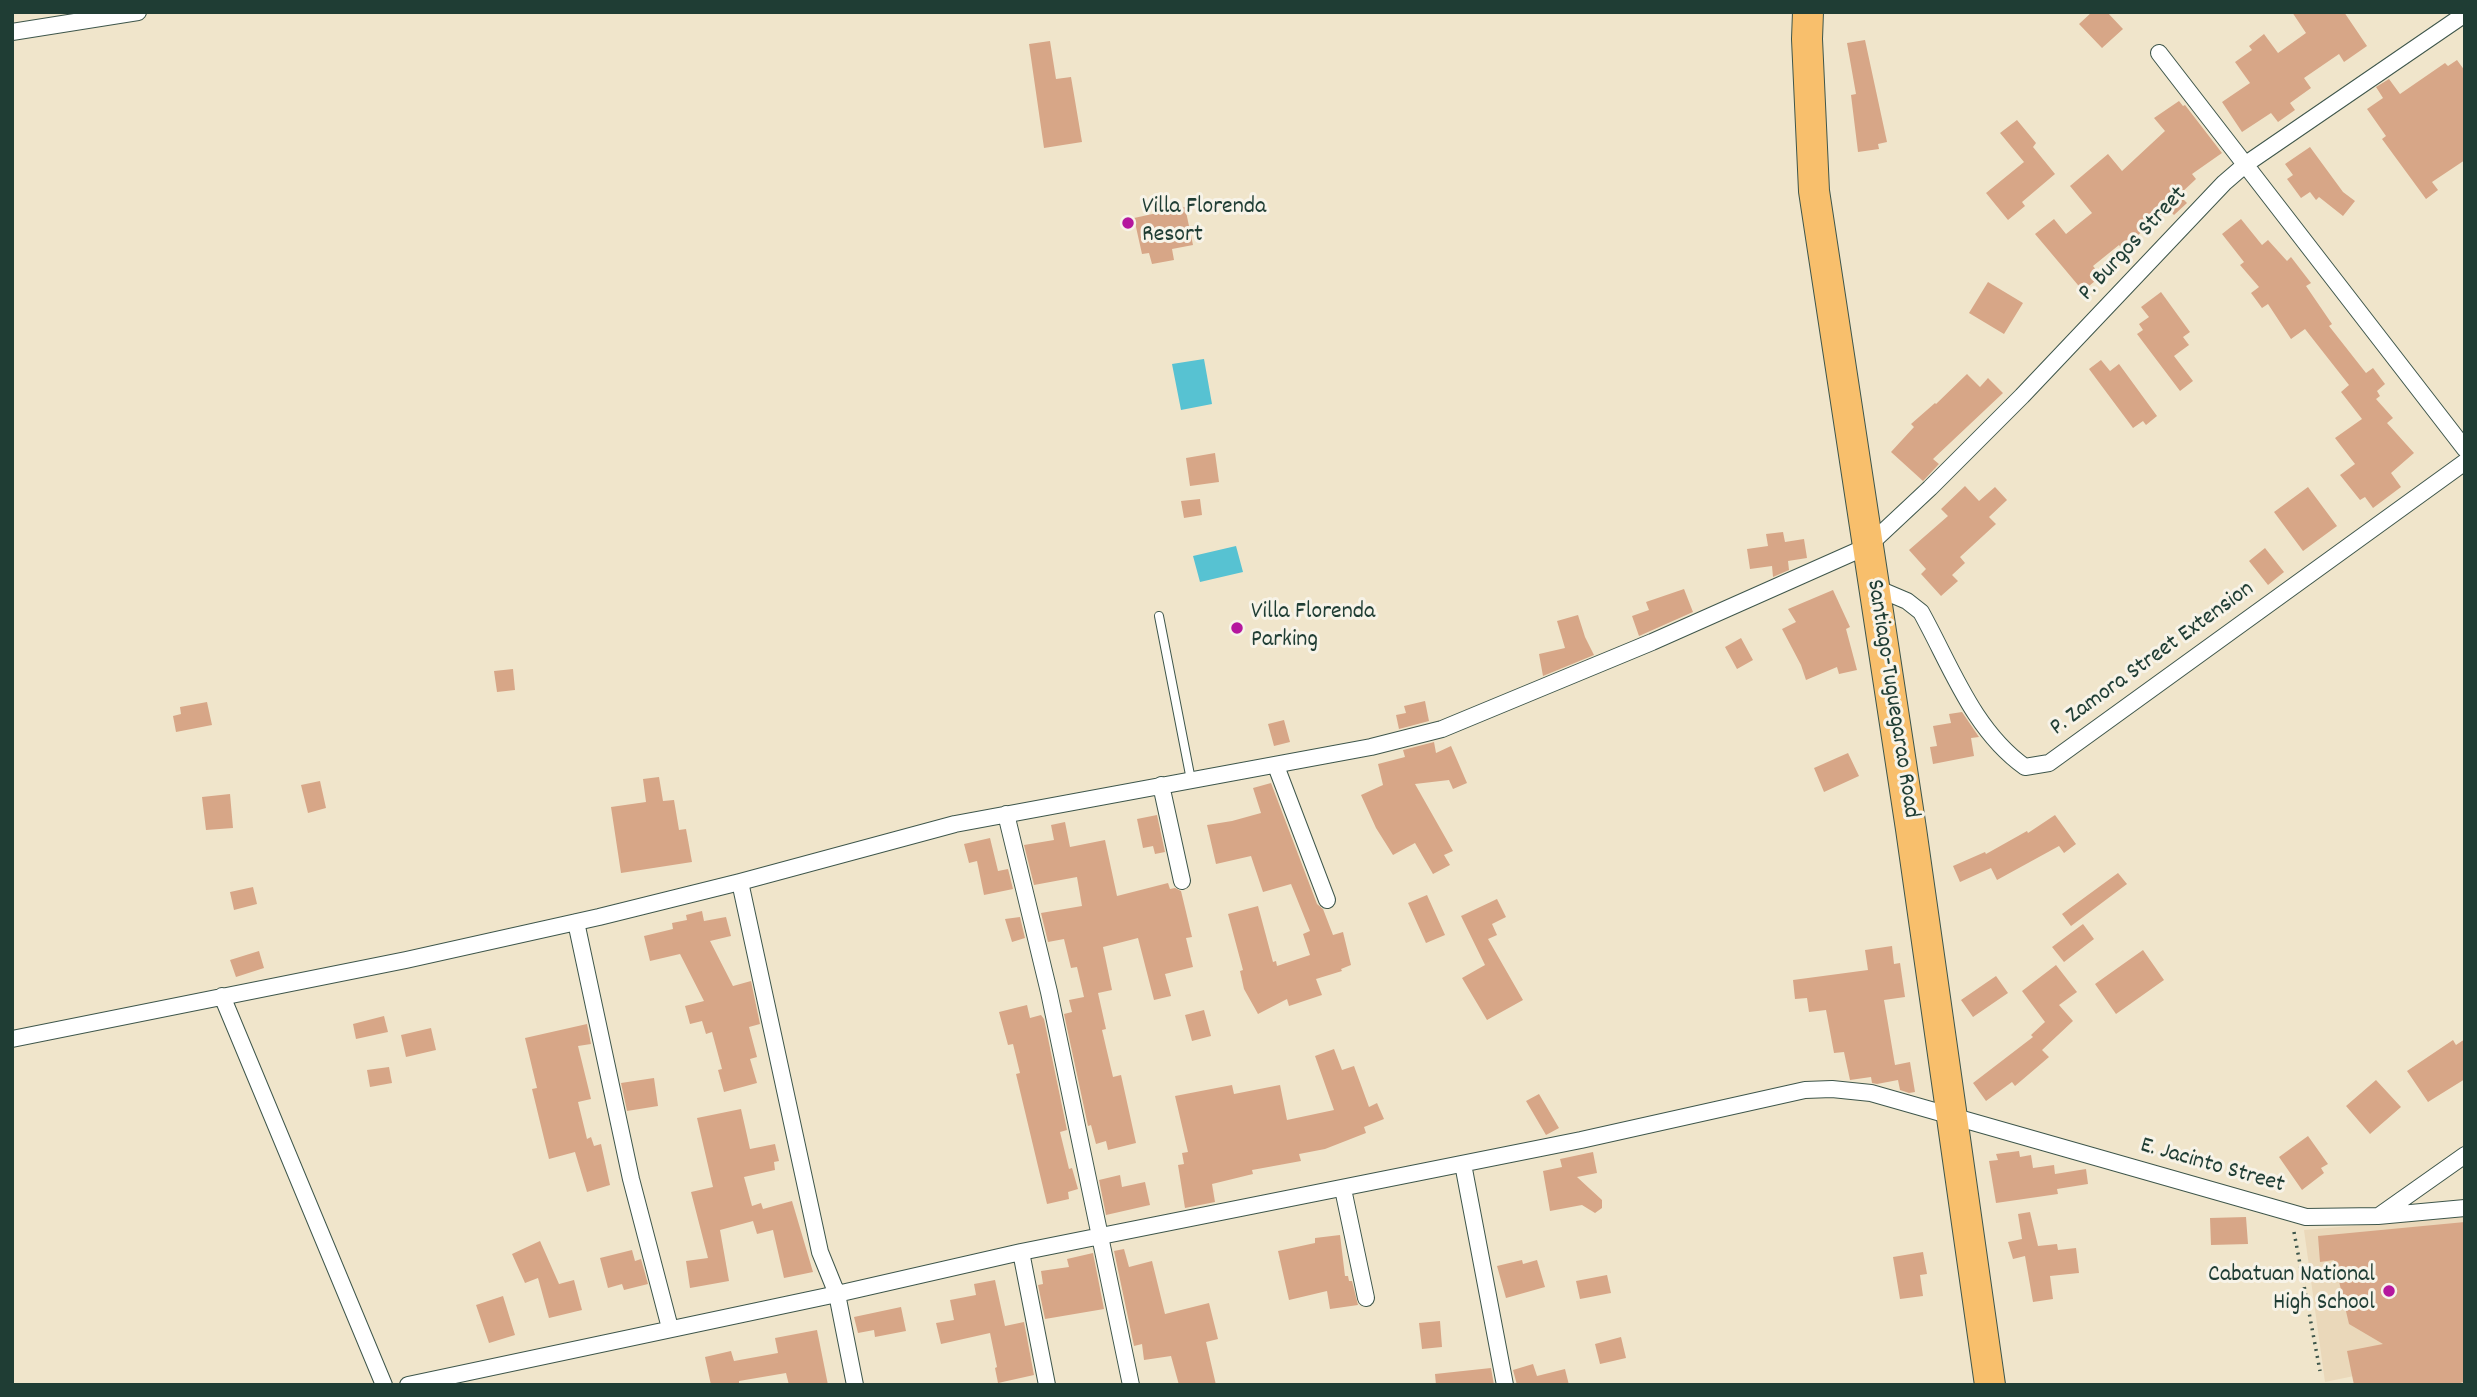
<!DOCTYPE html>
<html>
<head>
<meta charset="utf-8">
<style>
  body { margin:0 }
  #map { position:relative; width:2477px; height:1397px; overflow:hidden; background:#f0e5cb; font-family:Dekko,sans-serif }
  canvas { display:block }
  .frame { position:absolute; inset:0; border:14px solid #1f3d34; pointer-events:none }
</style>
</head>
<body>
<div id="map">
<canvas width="2477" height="1397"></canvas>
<div class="frame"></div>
</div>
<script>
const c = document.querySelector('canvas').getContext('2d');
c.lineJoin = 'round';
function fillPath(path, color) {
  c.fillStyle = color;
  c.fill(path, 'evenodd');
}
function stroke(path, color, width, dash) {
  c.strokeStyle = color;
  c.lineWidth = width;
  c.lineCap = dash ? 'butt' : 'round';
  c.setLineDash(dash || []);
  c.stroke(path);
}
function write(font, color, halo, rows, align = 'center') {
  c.font = font + ' Dekko,sans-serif';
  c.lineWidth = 6;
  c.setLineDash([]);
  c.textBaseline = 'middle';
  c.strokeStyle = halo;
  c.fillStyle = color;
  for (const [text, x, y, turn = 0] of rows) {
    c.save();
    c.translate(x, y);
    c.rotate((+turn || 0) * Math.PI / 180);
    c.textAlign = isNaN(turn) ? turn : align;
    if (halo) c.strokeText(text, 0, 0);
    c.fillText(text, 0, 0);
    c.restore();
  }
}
const built = new Path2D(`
  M2465,1216V1353L2325,1382L2304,1230Z`);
const water = new Path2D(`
  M1204,359L1212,404L1181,410L1172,364Z
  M1236,546L1243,572L1200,582L1193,556Z`);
const building = new Path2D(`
  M2092,12H2107L2123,29L2102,48L2079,24Z
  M2292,12H2344L2367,46L2344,62L2339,54L2304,78L2311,88L2290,103L2295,110L2278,122L2271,113L2242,132L2222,102L2250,83L2235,62L2252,50L2249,46L2264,34L2278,53L2306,33Z
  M1865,40L1887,142L1878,144L1879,149L1858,152L1851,95L1856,94L1847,43Z
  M1050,41L1056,79L1071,77L1082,142L1044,148L1029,44Z
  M2457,60L2465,71V160L2432,182L2438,190L2426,199L2382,139L2386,136L2367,109L2383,98L2376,87L2389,79L2400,94L2445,63L2448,66Z
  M2179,101L2183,106L2185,105L2222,153L2192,174L2196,179L2179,195L2187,203L2174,215L2168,209L2122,249L2119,245L2093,266L2101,276L2083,291L2035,234L2054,219L2066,234L2092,213L2070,186L2108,154L2122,171L2165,131L2154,118Z
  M2017,120L2036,143L2033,147L2055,174L2022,202L2025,206L2008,220L1986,193L2024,162L2000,133Z
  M2310,147L2343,192L2355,201L2343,216L2319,197L2316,200L2310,192L2301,198L2287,179L2293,175L2285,164Z
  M1185,207L1193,245L1172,249L1174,260L1152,264L1149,253L1142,254L1134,218Z
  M2241,219L2262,245L2268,240L2287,261L2291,257L2311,283L2306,286L2332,324L2329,326L2366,373L2373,368L2385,384L2377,391L2380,396L2376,399L2393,418L2387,423L2414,453L2391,473L2401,487L2373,508L2365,497L2360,500L2340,475L2355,464L2335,438L2362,419L2341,392L2349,385L2305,329L2291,339L2268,304L2262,308L2251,293L2259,287L2240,265L2244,262L2222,234Z
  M1988,282L2023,303L2004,334L1969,313Z
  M2161,292L2190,332L2183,337L2189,345L2174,356L2193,381L2180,391L2137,334L2143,330L2139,324L2149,317L2141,307Z
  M2101,360L2110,371L2119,364L2157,416L2146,425L2143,421L2133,428L2089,369Z
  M1967,374L1980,387L1988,378L2003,393L1933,459L1939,464L1923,481L1891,452L1914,427L1911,424L1935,403L1936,404Z
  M1215,453L1219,482L1190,486L1186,458Z
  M1965,486L1979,501L1995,487L2007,500L1989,517L1996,524L1960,557L1965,563L1952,575L1958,581L1941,596L1921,574L1926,569L1909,550L1948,516L1941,509Z
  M2308,487L2337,526L2303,551L2274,512Z
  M1200,499L1202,515L1184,518L1181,501Z
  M1783,532L1785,542L1804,539L1807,558L1788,561L1789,570L1773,577L1772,566L1750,569L1747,549L1768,546L1766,534Z
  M2265,548L2284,572L2268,585L2249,561Z
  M1684,589L1693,612L1639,636L1632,616L1649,610L1646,602Z
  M1833,590L1850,627L1846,629L1857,670L1839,674L1837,667L1806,680L1801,665L1782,629L1796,622L1788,609Z
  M1578,615L1585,637L1594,655L1543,676L1539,654L1565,648L1557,621Z
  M1741,638L1753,660L1737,669L1725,647Z
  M513,669L515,690L497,692L494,671Z
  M1425,701L1429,721L1399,729L1396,715L1406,713L1404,706Z
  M207,702L212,725L176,732L173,716L181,714L180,707Z
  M1962,712L1979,737L1971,738L1974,756L1933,764L1930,747L1937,746L1933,726L1951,723L1949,714Z
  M1284,720L1290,742L1274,746L1268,724Z
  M1434,742L1436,753L1451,746L1467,783L1453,789L1449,780L1415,784L1453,851L1444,855L1450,865L1433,874L1415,843L1393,855L1376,828L1361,795L1383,785L1378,764L1405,757L1403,750Z
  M1848,753L1859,776L1824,792L1814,768Z
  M659,777L663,801L674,800L679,830L686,829L692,862L621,873L611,807L646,802L643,779Z
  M320,781L326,808L308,813L301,785Z
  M1271,783L1317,904L1323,909L1333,935L1343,932L1351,965L1341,969L1342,971L1316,979L1322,995L1289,1006L1287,999L1258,1014L1244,989L1240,971L1243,970L1228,914L1258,906L1273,962L1276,961L1277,966L1310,955L1303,934L1310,931L1291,884L1263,892L1251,856L1216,864L1207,825L1232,821L1261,813L1253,788Z
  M230,794L233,828L206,830L202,797Z
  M1157,815L1165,852L1155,854L1153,846L1143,848L1137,819Z
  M2055,815L2076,844L2064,853L2059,846L1997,880L1991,868L1960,882L1953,866L1985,852L1986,854L2027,831L2028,833Z
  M1065,822L1070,847L1105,840L1117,896L1168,883L1170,889L1175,888L1181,891L1192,937L1186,938L1193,967L1165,974L1171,996L1154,1000L1138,938L1103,947L1112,990L1098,993L1106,1029L1102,1030L1113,1077L1121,1075L1136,1143L1108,1150L1106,1141L1096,1144L1091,1125L1088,1126L1064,1014L1072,1012L1069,1000L1084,997L1077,967L1071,968L1064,939L1048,942L1041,913L1082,906L1077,877L1034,885L1024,845L1054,840L1051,825Z
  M990,838L998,871L1008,869L1013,889L984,895L977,861L969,863L964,844Z
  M2118,873L2127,884L2071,926L2062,914Z
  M253,887L257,904L234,910L230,892Z
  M1427,895L1445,935L1426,943L1408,903Z
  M1497,899L1506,917L1492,924L1497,935L1488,939L1523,1000L1487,1020L1462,978L1485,965L1461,916Z
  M702,911L704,921L726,917L731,936L710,941L733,986L751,981L760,1024L749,1027L757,1057L750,1059L757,1083L724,1092L718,1070L722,1069L712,1032L706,1034L702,1021L690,1024L685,1006L704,1001L680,954L650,961L644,936L673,929L672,923L687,920L686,915Z
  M1020,917L1025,938L1012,942L1005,919Z
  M2083,924L2094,939L2064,962L2052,947Z
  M1892,946L1894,964L1900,963L1905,997L1884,1000L1895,1065L1910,1062L1915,1092L1909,1093L1900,1090L1898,1080L1877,1084L1872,1083L1871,1077L1850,1080L1844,1052L1834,1053L1826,1010L1809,1012L1807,998L1795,999L1793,980L1868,970L1865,950Z
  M2143,950L2164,980L2116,1014L2095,984Z
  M259,951L264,968L236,977L230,960Z
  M2056,965L2077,992L2059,1005L2073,1021L2042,1050L2049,1057L2015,1086L2012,1082L1986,1101L1973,1083L2033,1037L2031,1035L2045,1022L2022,991Z
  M1996,976L2008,993L1973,1017L1961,1000Z
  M1027,1005L1030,1018L1041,1015L1044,1019L1067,1130L1060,1132L1069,1169L1072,1168L1078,1189L1068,1192L1069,1199L1047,1204L1016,1074L1020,1073L1013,1044L1008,1045L999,1012Z
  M1204,1010L1211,1036L1192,1041L1185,1015Z
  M384,1016L388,1032L356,1039L353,1024Z
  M587,1024L591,1044L578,1046L591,1099L578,1102L587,1139L591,1137L594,1146L601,1144L610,1185L587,1192L575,1152L549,1159L532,1089L537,1088L525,1038Z
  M431,1028L436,1050L406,1057L401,1035Z
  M2465,1039V1079L2428,1102L2407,1071L2453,1040L2456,1045Z
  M1334,1049L1342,1070L1354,1066L1369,1107L1377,1103L1384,1119L1364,1127L1366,1133L1325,1149L1299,1154L1301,1161L1252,1170L1253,1174L1212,1184L1215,1202L1185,1208L1178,1165L1184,1164L1182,1153L1188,1152L1175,1096L1232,1085L1234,1094L1280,1085L1287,1120L1334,1110L1315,1056Z
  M389,1067L392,1083L370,1087L367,1070Z
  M654,1078L658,1106L627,1111L621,1083Z
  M2376,1080L2401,1107L2370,1134L2346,1106Z
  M1539,1094L1559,1128L1546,1135L1526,1101Z
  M741,1109L750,1149L775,1144L779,1161L774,1162L775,1170L744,1177L752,1206L761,1203L763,1209L792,1201L813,1272L784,1278L773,1230L757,1234L753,1221L720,1230L729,1281L690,1288L686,1261L708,1258L691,1192L713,1187L697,1118Z
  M2308,1136L2328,1164L2321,1168L2324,1173L2302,1190L2279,1157Z
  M2019,1151L2020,1157L2031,1155L2033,1168L2054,1165L2055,1174L2086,1169L2088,1184L2057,1189L2058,1194L1996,1203L1989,1161L1998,1160L1996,1154Z
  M1593,1152L1597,1173L1577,1177L1602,1200V1208L1595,1213L1582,1205L1550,1211L1543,1171L1562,1167L1560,1159Z
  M1120,1175L1122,1187L1145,1182L1150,1205L1106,1215L1099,1180Z
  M2030,1212L2038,1246L2057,1244L2058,1250L2076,1248L2079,1273L2050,1276L2053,1299L2033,1302L2025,1256L2013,1259L2008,1242L2022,1239L2018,1214Z
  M2246,1217L2248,1244L2211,1245L2210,1218Z
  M2465,1222V1382L2450,1385H2354L2347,1351L2383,1344L2349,1324L2334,1260L2320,1262L2318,1236Z
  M1340,1235L1345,1276H1348L1349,1281H1352L1358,1305L1330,1309L1327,1291L1289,1300L1278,1251L1315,1243V1238Z
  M540,1241L559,1284L574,1280L582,1310L549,1318L538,1278L525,1283L512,1254Z
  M1124,1249L1129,1267L1152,1261L1165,1314L1209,1303L1218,1339L1206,1342L1216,1385H1179L1171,1356L1144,1360L1142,1344L1134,1346L1114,1251Z
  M632,1250L635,1261L641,1259L648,1284L624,1290L622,1284L608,1288L600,1258Z
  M1923,1252L1927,1274L1920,1275L1923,1296L1900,1299L1893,1257Z
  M1093,1253L1104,1309L1045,1319L1038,1285L1043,1284L1041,1271L1069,1267L1067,1259Z
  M1522,1260L1523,1264L1537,1260L1545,1287L1506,1298L1497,1266Z
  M1607,1275L1611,1293L1580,1299L1576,1281Z
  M995,1280L1005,1326L1024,1322L1034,1375L998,1383L995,1368L997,1367L990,1333L941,1344L936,1323L954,1320L950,1300L976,1295L974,1284Z
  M503,1296L515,1335L489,1343L476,1305Z
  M901,1307L906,1331L875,1337L874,1330L858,1333L854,1317Z
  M1440,1321L1442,1347L1422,1349L1419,1323Z
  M817,1330L828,1385H789L786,1373L739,1381V1385H711L705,1357L731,1351L734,1361L778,1353L775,1338Z
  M1621,1337L1626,1358L1600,1364L1595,1344Z
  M1533,1364L1537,1376L1565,1369L1569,1385H1517L1513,1370Z
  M1491,1368L1494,1385H1436L1435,1374Z`);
const path = new Path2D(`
  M2294,1232L2320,1371`);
const lane = new Path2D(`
  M1159,616L1191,780`);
const street = new Path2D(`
  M12,32L138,12
  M2159,53L2465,449
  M1874,587L1907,601L1921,612C1951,666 1973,730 2025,767L2049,763L2465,462
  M1276,766L1327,900
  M1161,785L1182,881
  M1006,814L1049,992L1131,1385
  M740,882L820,1252L837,1294L855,1385
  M576,922L631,1179L670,1328
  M222,996L384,1385
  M12,1039L406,960L599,917L740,882L955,824L1371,747L1442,729L1652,642L1868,546L1930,488L2022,396L2224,183L2246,164L2465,14
  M1463,1164L1505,1385
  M1343,1189L1366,1298
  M2380,1215L2465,1155
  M1021,1252L1047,1385
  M408,1385L837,1294L1021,1252L1581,1140L1805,1090L1832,1089L1871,1093L2306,1217L2378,1216L2465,1208`);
const highway = new Path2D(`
  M1808,12L1807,39L1814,191L1911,829L1990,1385`);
const markers = [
  [1128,223,7,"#b5179e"],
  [1237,628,7,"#b5179e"],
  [2389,1291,7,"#b5179e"]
];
const poiNames = [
  ["Villa Florenda",1142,209],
  ["Resort",1142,237],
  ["Villa Florenda",1251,614],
  ["Parking",1251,642],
  ["Cabatuan National",2375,1277,"right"],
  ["High School",2375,1305,"right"]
];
const streetNames = [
  ["P. Burgos Street",2134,245,-47],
  ["P. Zamora Street Extension",2153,660,-36],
  ["Santiago-Tuguegarao Road",1891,699,81],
  ["E. Jacinto Street",2212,1167,16]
];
fillPath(built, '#ead8ba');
fillPath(water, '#57c2d2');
fillPath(building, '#d7a687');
stroke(lane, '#3e564b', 10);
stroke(street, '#3e564b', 18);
stroke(highway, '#3e564b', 32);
stroke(path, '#3e564b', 3.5, [2, 5]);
stroke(lane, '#fff', 8);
stroke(street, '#fff', 16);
stroke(highway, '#f8bf6c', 30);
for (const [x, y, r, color] of markers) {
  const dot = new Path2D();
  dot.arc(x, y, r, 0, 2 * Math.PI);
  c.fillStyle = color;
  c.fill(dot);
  stroke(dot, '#f7f3e8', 2.5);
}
write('24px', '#1f3d34', '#f7f3e8', poiNames, 'left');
write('24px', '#1f3d34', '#f7f3e8', streetNames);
</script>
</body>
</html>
